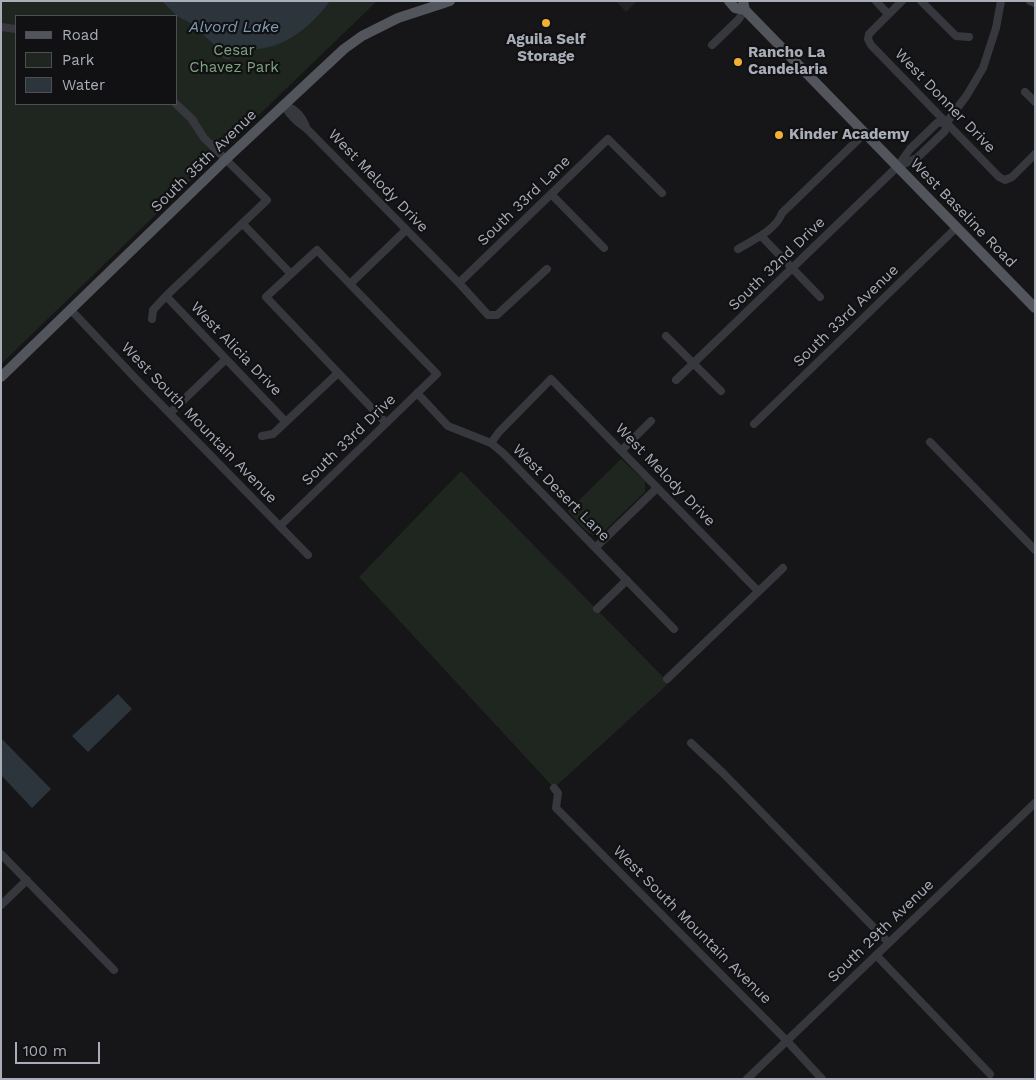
<!DOCTYPE html>
<html>
<head>
<meta charset="utf-8">
<style>
  body { margin:0 }
  #map { position:relative; width:1036px; height:1080px; overflow:hidden; background:#161618; font-family:"Work Sans",sans-serif }
  canvas { display:block }
  .frame { position:absolute; inset:0; border:2px solid #a8adb8; pointer-events:none }
  .legend { position:absolute; left:15px; top:15px; width:162px; height:90px; box-sizing:border-box; background:#111113; border:1px solid #4d4f55; margin:0; padding:6px 9px; list-style:none; font-size:15px; color:#a8adb8 }
  .legend li { display:flex; align-items:center; gap:10px; height:25px }
  .legend b { width:25px; border:1px solid #4d4f55 }
  .scale { position:absolute; left:15px; top:1042px; width:85px; height:22px; box-sizing:border-box; border:2px solid #a8adb8; border-top:0; padding-left:6px; font-size:15px; line-height:18px; white-space:nowrap; color:#a8adb8; -webkit-text-stroke:4px #111113; paint-order:stroke }
</style>
</head>
<body>
<div id="map">
<canvas width="1036" height="1080"></canvas>
<div class="frame"></div>
<ul class="legend">
<li><b style="height:6px;background:#53555c"></b>Road</li>
<li><b style="height:14px;background:#1e261f"></b>Park</li>
<li><b style="height:14px;background:#2c353c"></b>Water</li>
</ul>
<div class="scale">100 m</div>
</div>
<script>
const c = document.querySelector('canvas').getContext('2d');
c.lineJoin = 'round';
function fillPath(path, color) {
  c.fillStyle = color;
  c.fill(path, 'evenodd');
}
function stroke(path, color, width, dash) {
  c.strokeStyle = color;
  c.lineWidth = width;
  c.lineCap = dash ? 'butt' : 'round';
  c.setLineDash(dash || []);
  c.stroke(path);
}
function write(font, color, halo, rows, align = 'center') {
  c.font = font + ' "Work Sans",sans-serif';
  c.lineWidth = 4.5;
  c.setLineDash([]);
  c.textBaseline = 'middle';
  c.strokeStyle = halo;
  c.fillStyle = color;
  for (const [text, x, y, turn = 0] of rows) {
    c.save();
    c.translate(x, y);
    c.rotate((+turn || 0) * Math.PI / 180);
    c.textAlign = isNaN(turn) ? turn : align;
    if (halo) c.strokeText(text, 0, 0);
    c.fillText(text, 0, 0);
    c.restore();
  }
}
const built = new Path2D(`
  M616,1H637L626,12Z`);
const green = new Path2D(`
  M1,1H377L1,364ZM16,16H176V104H16Z
  M621,459L645,481V492L600,535C589,539 576,519 568,511Z
  M461,471L669,683L554,788L359,577Z`);
const water = new Path2D(`
  M162,1H330C315,21 294,41 269,47C257,50 243,51 231,52L230,60L223,58L222,52L192,24L177,16Z
  M118,694L132,709L88,752L72,736Z
  M1,738L51,789L32,808L1,775Z`);
const minor = new Path2D(`
  M876,1L888,14
  M902,1L869,34L868,39L871,45L999,177L1005,180L1012,177L1035,154
  M921,1L956,36L969,37
  M1030,1L1035,3
  M1,27L16,29
  M712,45L738,20L745,10
  M1025,92L1035,102
  M176,104L193,120
  M284,105C290,116 297,122 307,129L459,283L488,315H497L547,269
  M284,105C297,110 302,116 307,129
  M899,166L917,158L945,131L947,122L967,95L983,68L996,28L1001,1
  M551,194L604,248
  M243,224L291,274
  M764,239L820,297
  M738,249C753,240 776,230 782,213L865,133
  M459,283L608,139L662,193
  M350,284L406,230
  M166,296L286,422
  M71,310L136,379L308,555
  M152,319L153,310L166,296L267,200L204,138L191,118
  M666,336L721,391
  M676,380L897,167L910,149L937,123L947,122
  M417,393L448,426L491,443L503,453L674,629
  M170,413L226,359
  M754,424L956,228
  M262,436L273,434L338,373
  M930,442L1035,550
  M491,443L499,432L551,379L758,591
  M621,451L651,421
  M280,526L437,374L317,250L266,297L386,423
  M596,547L657,488
  M597,609L627,580
  M667,679L783,568
  M691,743L724,774L889,943
  M554,788L558,793L556,808L787,1041L822,1079
  M1,854L114,970
  M1,905L27,880
  M876,955L990,1074
  M747,1079L1035,803`);
const major = new Path2D(`
  M729,1L735,8L745,10
  M743,1L745,10L1035,308
  M1,377L226,159L344,49L362,36L398,18L450,1`);
const markers = [
  [546,23,5,"#f2b134"],
  [738,62,5,"#f2b134"],
  [779,135,5,"#f2b134"]
];
const poiNames = [
  ["Aguila Self",546,40,"center"],
  ["Storage",546,57,"center"],
  ["Rancho La",748,53],
  ["Candelaria",748,70],
  ["Kinder Academy",789,135]
];
const parkNames = [
  ["Cesar",234,51],
  ["Chavez Park",234,68]
];
const streetNames = [
  ["West Donner Drive",945,101,46],
  ["South 35th Avenue",204,161,-44],
  ["West Melody Drive",378,181,46],
  ["South 33rd Lane",524,201,-44],
  ["West Baseline Road",963,213,46],
  ["South 32nd Drive",777,264,-44],
  ["South 33rd Avenue",846,316,-44],
  ["West Alicia Drive",236,349,46],
  ["West South Mountain Avenue",199,423,46],
  ["South 33rd Drive",349,440,-44],
  ["West Melody Drive",665,475,46],
  ["West Desert Lane",561,493,45],
  ["West South Mountain Avenue",692,925,45],
  ["South 29th Avenue",881,931,-44]
];
const waterNames = [
  ["Alvord Lake",234,27]
];
fillPath(built, '#222225');
fillPath(green, '#1e261f');
fillPath(water, '#2c353c');
stroke(minor, '#37383d', 8);
stroke(major, '#53555c', 10);
for (const [x, y, r, color] of markers) {
  const dot = new Path2D();
  dot.arc(x, y, r, 0, 2 * Math.PI);
  c.fillStyle = color;
  c.fill(dot);
  stroke(dot, '#111113', 2);
}
write('bold 15px', '#a8adb8', '#111113', poiNames, 'left');
write('15px', '#7fa381', '#111113', parkNames);
write('15px', '#a8adb8', '#111113', streetNames);
write('italic 16px', '#7f9bb3', '#111113', waterNames);
</script>
</body>
</html>
